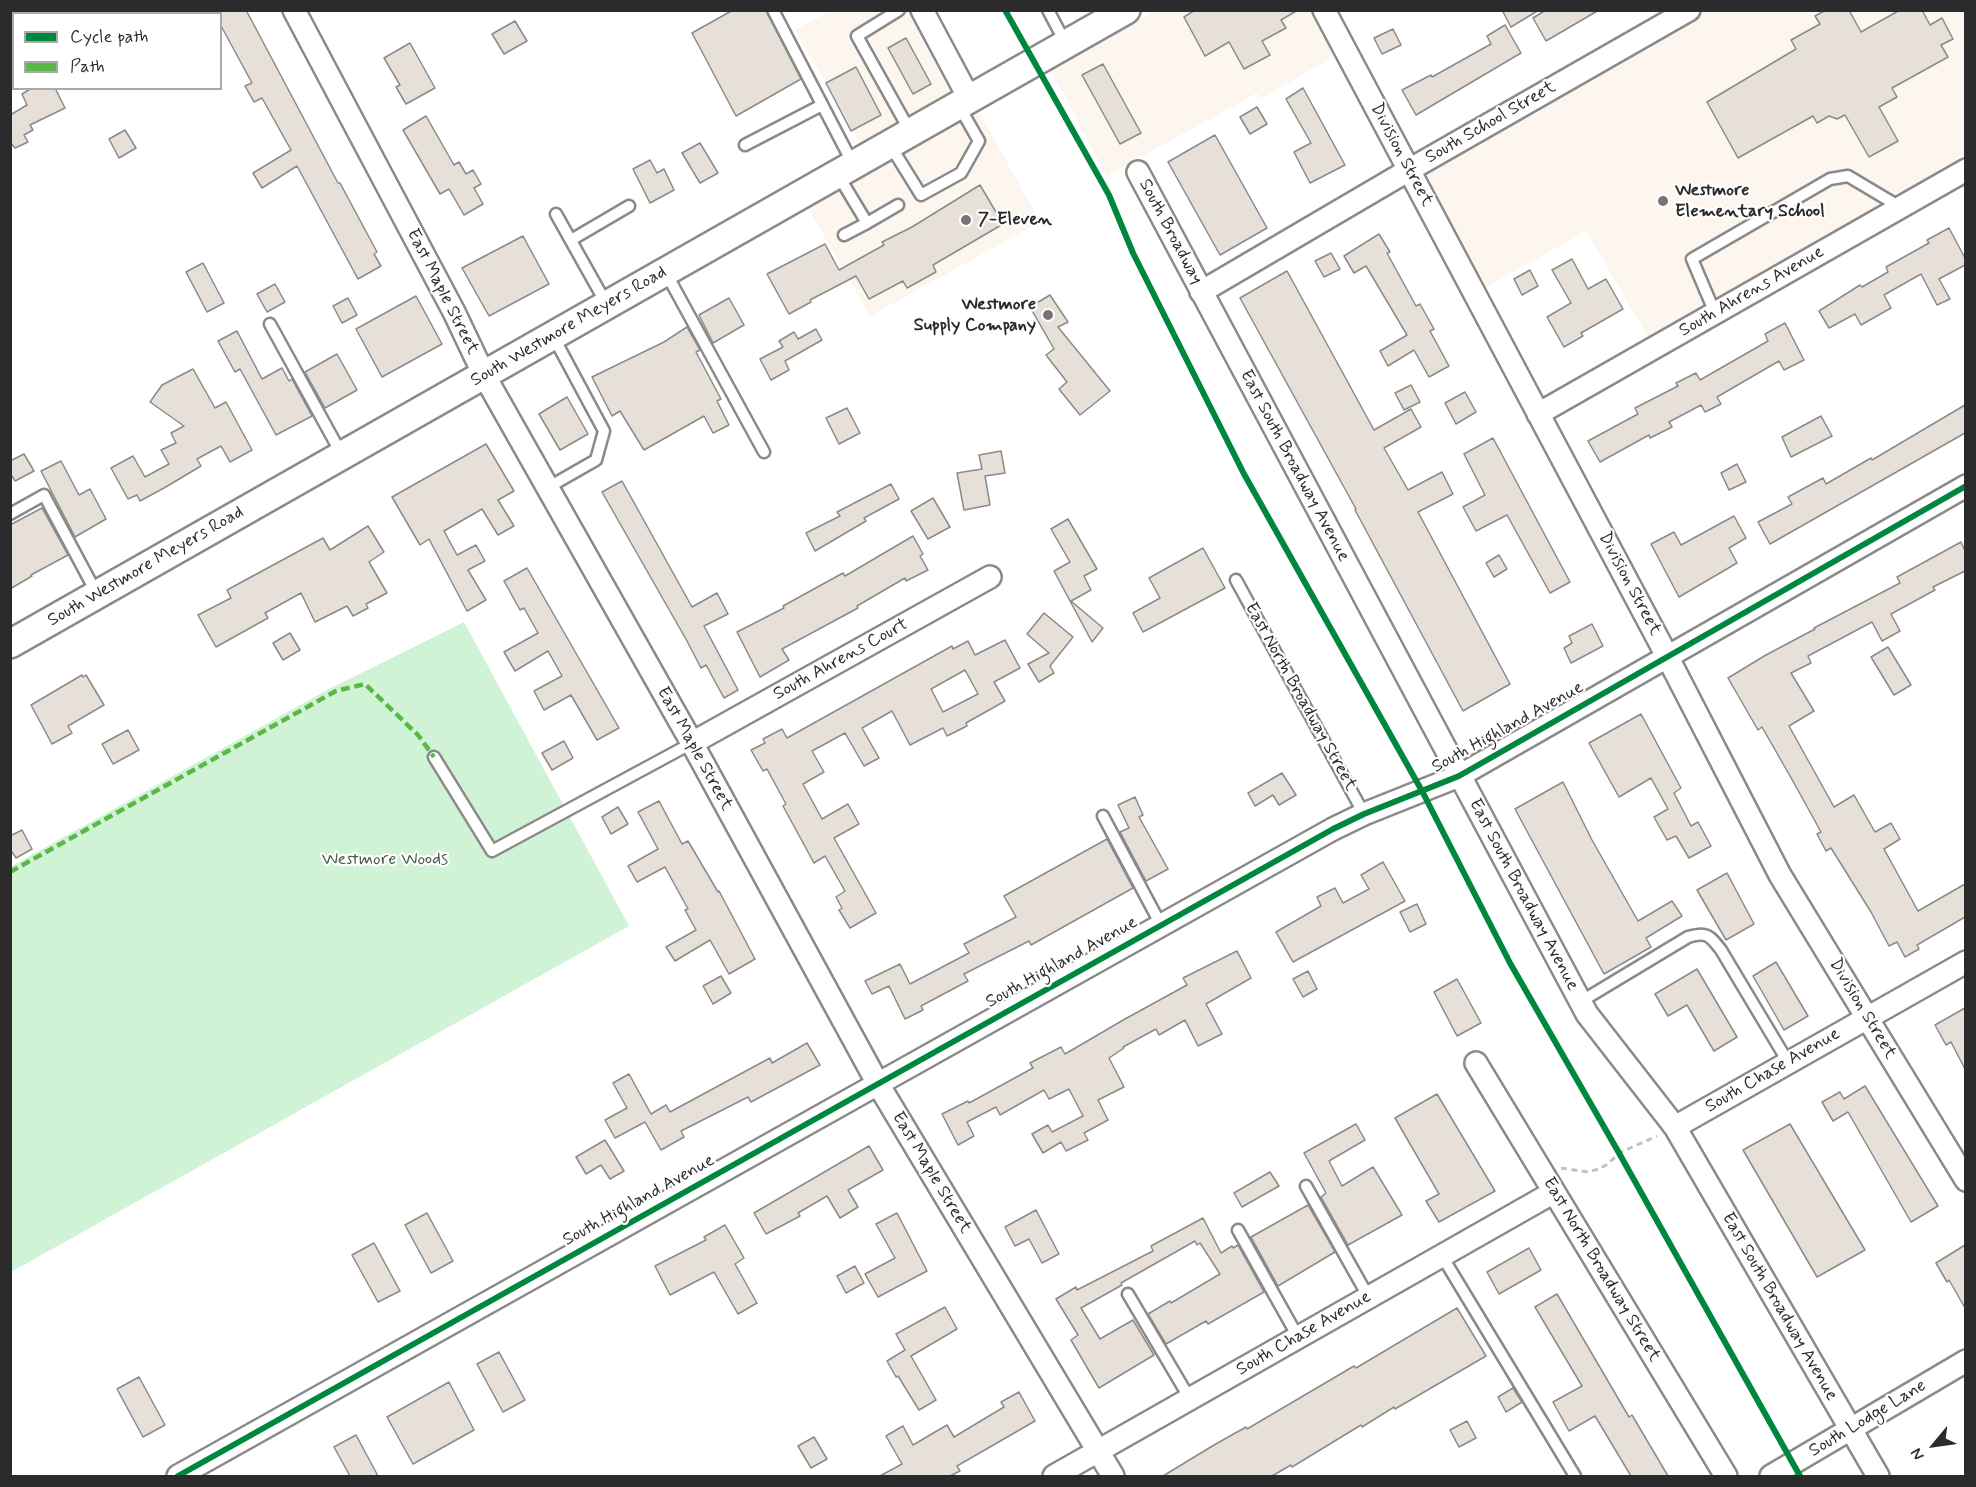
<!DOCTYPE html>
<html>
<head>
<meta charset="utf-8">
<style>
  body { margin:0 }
  #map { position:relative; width:1976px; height:1487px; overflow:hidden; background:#fff; font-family:Mynerve,sans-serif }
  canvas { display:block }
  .frame { position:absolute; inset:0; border:12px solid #2b2b2b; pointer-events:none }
  .legend { position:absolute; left:12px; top:12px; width:210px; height:78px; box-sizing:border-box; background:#fff; border:2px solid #aaa; margin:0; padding:8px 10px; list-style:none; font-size:18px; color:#2b2b2b }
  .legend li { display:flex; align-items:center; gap:12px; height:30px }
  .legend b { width:30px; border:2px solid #aaa }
  .north { position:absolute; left:1904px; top:1415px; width:60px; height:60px; -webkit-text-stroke:4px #fff; paint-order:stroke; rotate:241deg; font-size:16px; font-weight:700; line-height:24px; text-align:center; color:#2b2b2b }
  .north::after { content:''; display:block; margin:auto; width:21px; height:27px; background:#2b2b2b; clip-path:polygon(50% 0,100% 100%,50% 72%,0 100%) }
</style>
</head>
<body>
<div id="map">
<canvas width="1976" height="1487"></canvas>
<div class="frame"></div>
<ul class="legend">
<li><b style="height:8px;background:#00873e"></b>Cycle path</li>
<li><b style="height:8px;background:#58b947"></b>Path</li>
</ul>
<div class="north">N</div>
</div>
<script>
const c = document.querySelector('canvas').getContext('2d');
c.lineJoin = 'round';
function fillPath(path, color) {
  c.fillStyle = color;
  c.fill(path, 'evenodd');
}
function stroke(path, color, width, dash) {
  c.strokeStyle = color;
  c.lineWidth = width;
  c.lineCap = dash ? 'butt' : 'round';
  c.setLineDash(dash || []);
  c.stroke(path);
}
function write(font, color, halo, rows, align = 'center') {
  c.font = font + ' Mynerve,sans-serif';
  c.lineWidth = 4.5;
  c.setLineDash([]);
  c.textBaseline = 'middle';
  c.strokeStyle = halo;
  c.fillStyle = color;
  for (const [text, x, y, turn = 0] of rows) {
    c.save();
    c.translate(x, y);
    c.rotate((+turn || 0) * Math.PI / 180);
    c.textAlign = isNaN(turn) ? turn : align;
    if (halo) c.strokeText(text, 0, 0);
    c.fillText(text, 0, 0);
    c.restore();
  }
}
const built = new Path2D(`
  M830,11H915L960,96L865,151L795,30Z
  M1154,11H1333L1351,47L1260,99L1257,93L1107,176L1050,69Z
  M1698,11H1965V162L1650,340L1586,231L1479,291L1415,172Z
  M979,111L1040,222L870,316L807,206Z`);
const green = new Path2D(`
  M464,622L629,926L11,1272L10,867L325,691Z`);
const building = new Path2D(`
  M220,10H246L338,183H340L377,252L374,254L381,266L358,279L297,166L262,188L253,173L291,150L262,98L254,102L245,86L252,83L220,24Z
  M733,10H766L801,79L736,116L692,33Z
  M1195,10H1298L1281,20L1286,28L1262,41L1270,55L1244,69L1229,42L1205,56L1184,17Z
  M1502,10H1539L1511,27Z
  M1546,10H1599L1546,41L1533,18Z
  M1826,10H1849L1861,32L1900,10H1922L1930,25L1942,18L1953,39L1941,45L1948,57L1892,88L1897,97L1879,107L1898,141L1869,157L1845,115L1837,119L1829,116L1817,123L1813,116L1738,158L1707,102L1796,49L1791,40L1820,24L1815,16Z
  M515,21L527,41L504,54L492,34Z
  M1505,25L1521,53L1416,115L1402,90L1431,75L1432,77L1491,44L1487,36Z
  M1393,29L1401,45L1382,54L1374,38Z
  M906,38L931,84L913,94L888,48Z
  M410,43L435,88L406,104L396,87L400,85L384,58Z
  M1103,64L1141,133L1120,144L1082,75Z
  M856,67L881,115L851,131L826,83Z
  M32,88H55L65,108L30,125L33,130L24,135L28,142L15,148L10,142V110L12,114L27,105L22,94Z
  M1303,88L1345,165L1310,183L1294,152L1311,143L1286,99Z
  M1257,107L1267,124L1250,134L1240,117Z
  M426,116L454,165L459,162L466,174L473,170L481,184L474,188L483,204L464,215L449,189L440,194L403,130Z
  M125,130L136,148L119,158L109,139Z
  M1215,135L1267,228L1220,255L1168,162Z
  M700,143L718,173L700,183L682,153Z
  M650,160L657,173L664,169L674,190L650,203L633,169Z
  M980,185L1003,224L933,265L936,272L907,288L903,281L869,299L856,276L810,300L811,302L789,314L767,274L825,244L839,270L884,245L882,242L912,227Z
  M1949,228L1965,258V265L1939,279L1950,299L1937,305L1921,274L1884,295L1891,308L1861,325L1855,314L1829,328L1819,311L1860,285L1862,287L1888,272L1886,267L1929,243L1927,240Z
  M1379,234L1390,252L1387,253L1416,306L1420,304L1434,329L1430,331L1449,366L1429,377L1414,350L1388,366L1380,351L1407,335L1366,266L1354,273L1344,256Z
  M523,236L549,284L489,316L462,268Z
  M1331,253L1340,269L1324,277L1315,261Z
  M1572,259L1588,289L1606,279L1623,309L1581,333L1583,336L1564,347L1547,317L1571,303L1552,270Z
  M203,263L224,303L207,312L186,272Z
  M1530,270L1538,286L1522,295L1514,279Z
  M1287,271L1374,430L1411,409L1421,427L1384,448L1408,490L1442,472L1453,494L1418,512L1510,684L1463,711L1355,510L1356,509L1240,298Z
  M275,284L285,302L267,312L257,294Z
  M1050,295L1068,322L1058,327L1110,391L1080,415L1059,389L1067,382L1046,355L1054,349L1030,307Z
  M416,296L442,344L382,377L356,329Z
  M348,298L357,315L342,323L333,306Z
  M729,298L744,325L713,343L699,315Z
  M1785,323L1804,360L1784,370L1779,361L1717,397L1721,404L1705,412L1701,405L1669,422L1672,427L1650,438L1649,435L1600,462L1588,441L1638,414L1635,408L1678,386L1676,383L1696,373L1700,380L1768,341L1765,334Z
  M687,327L700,350L696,352L721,399L717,401L729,425L713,433L704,416L644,450L620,411L612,416L592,377L664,342Z
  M816,329L822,340L785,361L789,370L771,380L760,359L783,347L779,341L794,332L798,339Z
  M237,331L262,379L282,368L289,381L292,379L312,416L276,435L240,369L235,372L218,341Z
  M337,354L357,390L325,408L305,372Z
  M193,369L215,408L226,402L252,450L230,462L221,446L197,459L201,466L164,488L140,501L137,495L128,499L111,468L133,456L145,477L169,464L161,450L176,443L171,433L184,426L150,402L162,385Z
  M1411,385L1420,402L1404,410L1395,393Z
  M1465,392L1476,412L1456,424L1445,403Z
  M567,397L588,434L560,450L539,414Z
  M1965,405V433L1770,544L1758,522L1792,504L1788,497L1823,478L1826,484L1871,458L1872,460Z
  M847,408L860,433L839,444L826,418Z
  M1821,416L1832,436L1791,457L1782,437Z
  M1493,438L1570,582L1550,593L1507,515L1476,531L1463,507L1485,495L1464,454Z
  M486,444L514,491L498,500L514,526L498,535L482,509L444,531L457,555L476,545L485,561L468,570L486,600L467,611L429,539L420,545L392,497Z
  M1001,451L1005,473L985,476L990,505L964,510L957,473L982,469L979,455Z
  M24,454L34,471L15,481L10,473V461Z
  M61,461L79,495L90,489L106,519L75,537L41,471Z
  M1737,464L1746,482L1729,490L1721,473Z
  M622,481L692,607L717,593L728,614L704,626L738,690L724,698L706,665L701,668L687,641L602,492Z
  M891,484L899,499L864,518L866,521L815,551L806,533L840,516L837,512Z
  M933,498L950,527L928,539L911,511Z
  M42,508L68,555L31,575L32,576L10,589V525Z
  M1734,516L1746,538L1729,548L1737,563L1679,597L1651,544L1674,532L1681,545Z
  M1068,519L1097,569L1084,576L1091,590L1071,601L1103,628L1092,642L1054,571L1070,562L1051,529Z
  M368,526L384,552L369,562L387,593L366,604L368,608L353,616L347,606L315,622L301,593L265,613L268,618L216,647L198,615L231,598L227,590L323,538L330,550Z
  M913,536L923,554L920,556L928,570L906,581L905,578L857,606L858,608L782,649L789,660L760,677L737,632L784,608L783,606L843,573L845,576Z
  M1961,542L1965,551V571L1933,587L1935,590L1891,614L1900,631L1882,641L1872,622L1808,656L1811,663L1791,673L1814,711L1789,726L1834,807L1854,795L1875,832L1891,823L1900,839L1884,849L1918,911L1965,884V917L1917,945L1919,949L1905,957L1897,942L1889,946L1871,912L1831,848L1826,851L1817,834L1821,832L1794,783L1762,727L1758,730L1728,678L1766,655L1815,629L1814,628L1900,583L1897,577Z
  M1203,548L1225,588L1143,632L1133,613L1160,598L1149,578Z
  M1499,555L1507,569L1494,577L1486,563Z
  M527,568L619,728L597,740L571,695L544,710L534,691L562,676L548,651L515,671L504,652L538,633L524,608L520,610L504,581Z
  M1044,613L1073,637L1050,666L1054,673L1039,682L1028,664L1049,653L1027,634Z
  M1592,624L1603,646L1571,663L1564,648L1572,643L1569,636Z
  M290,633L300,650L283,660L273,643Z
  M1005,640L1020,668L994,682L1005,701L966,723L967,726L947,736L943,728L910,745L892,711L862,728L879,758L864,766L845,733L812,751L824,772L803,784L822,819L848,804L859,824L834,838L876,913L850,928L839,910L842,908L836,897L845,891L825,856L814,863L783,806L786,804L767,769L763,771L751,750L765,743L763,739L782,729L787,738L952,646L953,649L968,641L975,655ZM965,670L978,694L943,712L931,689Z
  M1888,647L1911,685L1894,695L1871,657Z
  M82,675L83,677L86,675L104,705L68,726L72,733L52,744L31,705Z
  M1641,714L1681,788L1674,793L1691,826L1698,822L1711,846L1689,858L1676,836L1667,840L1654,817L1668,809L1651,778L1619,797L1589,743Z
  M128,730L139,750L113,764L102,744Z
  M564,741L573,758L552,770L542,753Z
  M1282,773L1296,795L1279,805L1273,795L1255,806L1248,793Z
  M1563,782L1592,840L1638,921L1672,901L1682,916L1646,938L1651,947L1604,974L1515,809Z
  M1135,797L1143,815L1139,817L1168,869L1146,881L1120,832L1129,828L1118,805Z
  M659,801L682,844L688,841L718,892L719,891L755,959L729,974L710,940L675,961L666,947L696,930L685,910L688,909L665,867L637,882L628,866L658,849L638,812Z
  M618,807L628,824L611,834L602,817Z
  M22,830L32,849L16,858L10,849V836Z
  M1107,839L1133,888L1031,945L1029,941L964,974L968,981L921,1006L923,1010L905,1019L889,986L872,994L865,981L900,964L910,984L969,953L964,944L1016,917L1004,896Z
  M1383,862L1405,901L1293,962L1276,932L1321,906L1317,897L1335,888L1343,903L1369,889L1361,875Z
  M1727,873L1754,924L1726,940L1697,890Z
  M1417,904L1426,924L1410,932L1400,912Z
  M1237,951L1251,978L1206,1004L1222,1034L1198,1046L1185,1020L1159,1035L1156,1029L1123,1047L1124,1048L1109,1058L1124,1087L1098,1100L1108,1120L1084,1133L1088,1140L1066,1151L1061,1142L1043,1153L1032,1134L1048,1125L1052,1132L1083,1116L1069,1089L1049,1099L1044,1090L1000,1115L996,1107L967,1122L974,1136L958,1145L942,1114L968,1101L969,1103L1033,1068L1030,1063L1061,1047L1065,1054L1125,1019L1187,985L1183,978Z
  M1776,962L1808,1016L1784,1030L1753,976Z
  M1697,969L1737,1037L1714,1051L1687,1005L1668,1016L1655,994Z
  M1308,971L1317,989L1303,997L1293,979Z
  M721,976L731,993L713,1004L703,986Z
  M1457,979L1481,1023L1457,1036L1434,992Z
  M1965,1008V1069L1951,1042L1946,1045L1935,1025Z
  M807,1043L820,1065L751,1102L748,1097L681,1131L684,1137L661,1150L645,1122L615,1138L605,1120L627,1108L613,1083L629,1074L651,1114L666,1105L670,1112L770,1058L772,1063Z
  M1865,1086L1938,1206L1911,1222L1848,1112L1833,1121L1822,1102L1840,1092L1844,1099Z
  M1437,1094L1495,1191L1439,1222L1426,1201L1439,1194L1395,1118Z
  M1356,1124L1365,1140L1329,1161L1342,1186L1373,1167L1402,1215L1348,1245L1321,1197L1326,1193L1304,1153Z
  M1790,1124L1865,1250L1817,1277L1743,1150Z
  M605,1140L624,1171L610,1179L601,1165L586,1174L576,1157Z
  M869,1146L883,1170L848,1190L858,1207L840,1218L827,1196L798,1213L800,1216L766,1234L754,1213Z
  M1270,1172L1279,1186L1242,1207L1234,1193Z
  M1308,1205L1335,1252L1278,1286L1251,1237Z
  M1036,1210L1059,1254L1042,1263L1029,1239L1015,1246L1005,1227Z
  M427,1213L453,1261L431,1273L405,1225Z
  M897,1213L927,1271L878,1297L865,1274L895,1258L876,1224Z
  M1203,1218L1221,1253L1232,1246L1233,1248L1238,1245L1264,1292L1208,1324L1206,1321L1166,1344L1148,1314L1170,1301L1171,1303L1220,1274L1200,1243L1197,1245L1195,1241L1121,1283L1122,1285L1081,1308L1100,1339L1133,1320L1154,1355L1099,1388L1071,1340L1078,1335L1056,1299L1076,1287L1077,1290L1153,1251L1151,1246Z
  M725,1225L744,1258L735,1264L757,1303L738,1314L714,1272L670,1295L655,1266L706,1240L704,1237Z
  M374,1243L400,1291L378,1302L352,1255Z
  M1965,1245V1308L1949,1280L1947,1282L1936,1263Z
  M1529,1248L1541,1270L1499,1294L1487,1272Z
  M855,1266L864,1283L846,1293L837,1276Z
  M1557,1294L1629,1417L1632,1415L1668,1476H1631L1595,1416L1569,1431L1553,1402L1582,1386L1535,1307Z
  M945,1307L957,1329L911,1356L936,1400L919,1410L898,1376L896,1377L887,1361L905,1350L896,1334Z
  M1457,1308L1486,1356L1395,1409L1394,1407L1362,1427L1361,1425L1292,1467L1291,1465L1272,1476H1163L1214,1445L1246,1427L1247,1429L1354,1366L1356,1368Z
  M499,1352L525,1400L503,1412L477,1364Z
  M139,1377L165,1425L143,1437L117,1389Z
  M449,1382L474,1430L413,1464L387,1417Z
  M1513,1388L1522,1402L1506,1412L1498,1397Z
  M1019,1392L1035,1421L957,1466L960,1471L950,1476H880L902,1464L886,1436L903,1426L913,1445L947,1425L954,1437L1004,1407L1001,1402Z
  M1467,1421L1476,1438L1459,1447L1450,1430Z
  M356,1435L378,1476H350L334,1447Z
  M814,1437L827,1459L811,1468L798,1446Z`);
const path = new Path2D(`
  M1561,1168L1588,1172L1599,1169L1608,1164L1619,1153L1657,1136`);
const service = new Path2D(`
  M773,10L854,166
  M899,10L857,36L911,133
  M1048,10L1066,44
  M745,145L822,105
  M890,145L921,195L961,173L979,141L959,106
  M838,175L867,223L898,205
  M556,214L607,305
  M844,235L867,223
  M571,240L629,206
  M666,273L764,452
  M1715,313L1692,259L1830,179L1848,176L1900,207
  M270,324L342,455
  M547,488L596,460L604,431L553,336
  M10,514L44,495L97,594
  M1236,580L1364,814
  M434,757L492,851L692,743
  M1103,816L1161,925
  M1580,1002L1688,937C1707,931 1710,936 1721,950L1788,1062
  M1306,1186L1369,1298
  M1238,1230L1298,1337
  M1442,1256L1575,1476
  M1128,1294L1190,1399`);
const minor = new Path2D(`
  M294,10L454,312L484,375L692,743L878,1084L1113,1476
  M922,10L970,100
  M1324,10L1667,656L1780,875L1966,1180
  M32,14L38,10
  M10,26L14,24
  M1138,172L1587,1014L1675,1127L1878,1476
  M1201,292L1409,170L1689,10
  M1538,414L1966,170
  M692,743L990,577
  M1476,1063L1726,1476
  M1675,1127L1966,962
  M178,1476L1333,829L1364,814L1459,776L1966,486
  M1054,1476L1554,1192
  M1771,1476L1966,1361`);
const tertiary = new Path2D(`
  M10,644L1126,10`);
const quiet = new Path2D(`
  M10,872L336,691L365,684L418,735L434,757`);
const cycleway = new Path2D(`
  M1005,10L1109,195L1133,253L1244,474L1422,791L1510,963L1619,1153L1800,1476
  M178,1476L1333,829L1364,814L1459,776L1966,486`);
const markers = [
  [1663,201,6,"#757575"],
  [966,220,6,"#757575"],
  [1048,315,6,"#757575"]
];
const streetNames = [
  ["South School Street",1491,123,-30],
  ["Division Street",1401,155,62],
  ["South Broadway",1170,232,62],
  ["East Maple Street",442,292,63],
  ["South Ahrens Avenue",1752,292,-30],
  ["South Westmore Meyers Road",569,327,-30],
  ["East South Broadway Avenue",1294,466,62],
  ["South Westmore Meyers Road",146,567,-30],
  ["Division Street",1629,584,62],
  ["South Ahrens Court",841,660,-29],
  ["East North Broadway Street",1300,697,61],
  ["South Highland Avenue",1508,728,-29],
  ["East Maple Street",694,749,61],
  ["East South Broadway Avenue",1523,895,62],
  ["South Highland Avenue",1062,963,-29],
  ["Division Street",1862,1009,59],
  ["South Chase Avenue",1773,1071,-30],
  ["East Maple Street",931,1173,59],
  ["South Highland Avenue",639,1201,-29],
  ["East North Broadway Street",1601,1270,59],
  ["East South Broadway Avenue",1779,1307,60],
  ["South Chase Avenue",1304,1334,-30],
  ["South Lodge Lane",1868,1419,-31]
];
const poiNames = [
  ["Westmore",1675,191],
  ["Elementary School",1675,212],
  ["7-Eleven",978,220],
  ["Westmore",1036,305,"right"],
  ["Supply Company",1036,326,"right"]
];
const parkNames = [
  ["Westmore Woods",385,860]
];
fillPath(built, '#fcf6ef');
fillPath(green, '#d0f3d5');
fillPath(building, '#e7e0d8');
stroke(building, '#8a8a8a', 1.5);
stroke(service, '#8a8a8a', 15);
stroke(minor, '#8a8a8a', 26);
stroke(tertiary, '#8a8a8a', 32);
stroke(path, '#c2c2c2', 3, [6, 4.5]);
stroke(service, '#fff', 10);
stroke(minor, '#fff', 21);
stroke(tertiary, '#fff', 27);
stroke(quiet, '#58b947', 4.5, [9, 4.5]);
stroke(cycleway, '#00873e', 6);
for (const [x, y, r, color] of markers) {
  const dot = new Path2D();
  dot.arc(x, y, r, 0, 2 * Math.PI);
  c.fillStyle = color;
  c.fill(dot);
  stroke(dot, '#fff', 2);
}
write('18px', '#2b2b2b', '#fff', streetNames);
write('bold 18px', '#2b2b2b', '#fff', poiNames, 'left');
write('18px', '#4b5b4d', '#fff', parkNames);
</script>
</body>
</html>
